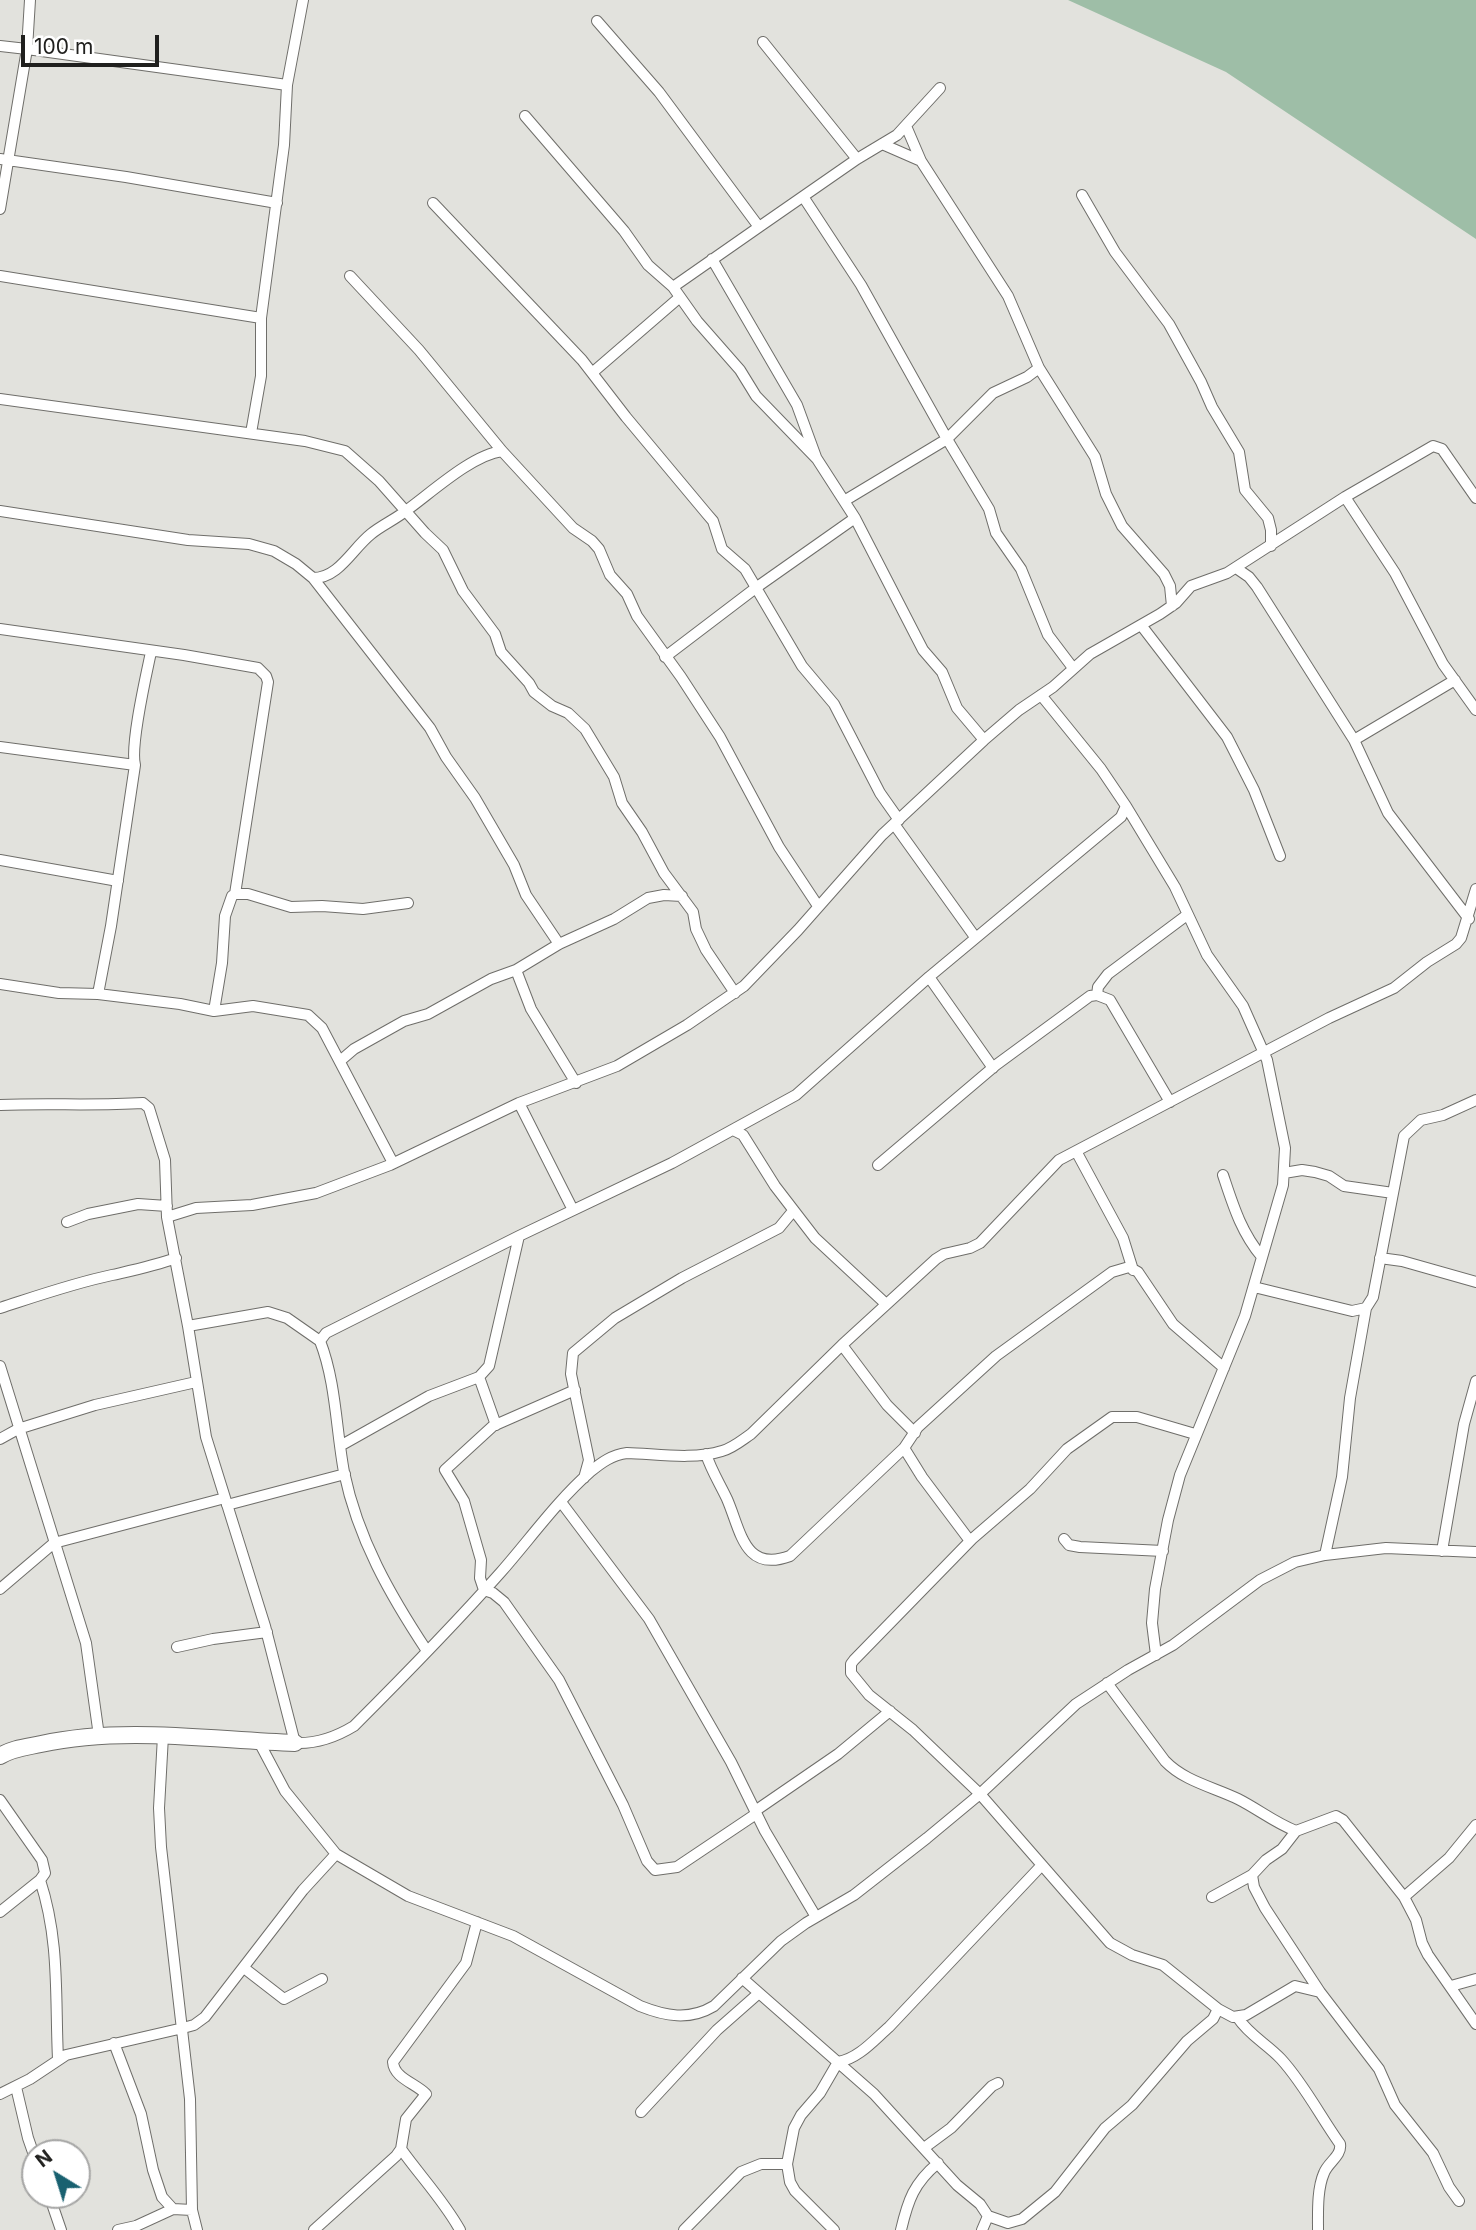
<!DOCTYPE html>
<html>
<head>
<meta charset="utf-8">
<style>
  body { margin:0 }
  #map { position:relative; width:1476px; height:2230px; overflow:hidden; background:#e2e2dd; font-family:Inter,sans-serif }
  canvas { display:block }
  .north { position:absolute; left:21px; top:2139px; width:70px; height:70px; box-sizing:border-box; background:#fff; border:2px solid #a6a6a5; border-radius:50%; rotate:322deg; font-size:19px; font-weight:700; line-height:28px; text-align:center; color:#20201e }
  .north::after { content:''; display:block; margin:auto; width:24px; height:32px; background:#196170; clip-path:polygon(50% 0,100% 100%,50% 72%,0 100%) }
  .scale { position:absolute; left:21px; top:35px; width:138px; height:32px; box-sizing:border-box; border:4px solid #20201e; border-top:0; padding-left:9px; font-size:21px; line-height:24px; white-space:nowrap; color:#20201e; -webkit-text-stroke:5px #fff; paint-order:stroke }
</style>
</head>
<body>
<div id="map">
<canvas width="1476" height="2230"></canvas>
<div class="north">N</div>
<div class="scale">100 m</div>
</div>
<script>
const c = document.querySelector('canvas').getContext('2d');
c.lineJoin = 'round';
function fillPath(path, color) {
  c.fillStyle = color;
  c.fill(path, 'evenodd');
}
function stroke(path, color, width, dash) {
  c.strokeStyle = color;
  c.lineWidth = width;
  c.lineCap = dash ? 'butt' : 'round';
  c.setLineDash(dash || []);
  c.stroke(path);
}
const green = new Path2D(`
  M1068,0H1476V239L1226,72Z`);
const street = new Path2D(`
  M30,0L27,49L287,85
  M597,21L659,92L759,227L673,287
  M763,42L857,159
  M0,46L27,49L0,209
  M525,116L624,231L648,265L673,287L697,321L740,370L756,396L817,459L855,518L923,650L942,672L957,708L984,740
  M882,144L921,161
  M0,159L126,177L277,203
  M1082,195L1115,252L1169,324L1201,382L1212,407L1239,452L1245,490L1268,518L1271,530V546
  M804,198L861,285L947,439L989,509L996,533L1021,569L1048,635L1073,668
  M433,203L582,360L626,417L707,514L713,521L722,549L745,569L802,666L834,704L880,793L899,820
  M759,227L857,159L897,135L940,88
  M712,259L797,405L816,457
  M0,276L261,318
  M350,276L419,350L502,451L573,528L592,541L599,549L610,575L627,594L637,616L681,677L720,737L779,847L818,906
  M1039,368L1095,457L1106,494L1122,526L1164,574L1170,586L1172,606
  M592,373L680,297
  M0,399L305,441L345,451L379,481L425,533L443,550L463,591L495,634L501,652L529,683L534,692L552,706L568,713L585,729L614,777L622,803L642,832L664,873L693,912L696,929L706,950L735,993
  M251,433L261,376V318L284,145L287,85L303,0
  M1345,497L1395,573L1443,664L1476,710
  M844,501L947,439L993,393L1027,377L1039,368L1008,296L921,161L906,126
  M0,511L188,540L249,544L274,551L296,564L313,578C339,578 352,549 371,534C382,525 396,519 407,510C432,492 472,455 502,451
  M1236,568L1249,577L1257,587L1354,740L1388,813L1469,919
  M313,578L430,728L446,757L475,798L514,865L526,895L559,944
  M1141,625L1227,737L1254,790L1280,856
  M0,629L184,655L258,668L266,676L268,682L235,894
  M665,657L757,587L855,518
  M1041,695L1101,769L1126,806L1175,887L1207,955L1243,1006L1267,1060L1285,1148L1283,1185L1245,1316L1180,1475L1168,1520L1155,1589L1152,1623L1156,1655
  M1354,740L1455,680
  M0,747L135,765
  M894,824L975,937
  M0,860L118,881
  M516,970L531,1009L576,1083
  M929,977L993,1068
  M0,984L59,993L98,994L180,1004L214,1011L253,1006L308,1015L322,1028L393,1163
  M98,994L111,926L135,765C130,745 146,676 151,652
  M1097,995L1098,987L1108,974L1187,915
  M214,1011L222,963L225,916L232,896L235,894H248L291,907L322,906L363,909L408,903
  M340,1061L354,1049L404,1021L428,1014L491,979L516,970L559,944L614,919L648,898L664,895L682,896
  M519,1103L573,1210
  M0,1105C48,1103 95,1106 143,1103L149,1108L165,1160L167,1217L188,1326L206,1437L265,1626L295,1743C317,1744 336,1737 354,1726C404,1676 454,1625 501,1572C530,1539 557,1501 590,1472C602,1462 612,1455 627,1453C658,1454 693,1460 722,1451C733,1448 742,1440 751,1434L842,1345L936,1259L944,1254L970,1248L980,1243L1059,1160L1329,1018L1394,988L1427,962L1456,944L1461,938L1476,889
  M733,1130L743,1135L775,1186L815,1238L886,1304
  M1076,1151L1123,1238L1133,1270
  M878,1165L996,1065L1090,996L1097,995L1110,1000L1170,1102
  M1284,1173L1302,1170L1315,1172L1329,1176L1344,1186L1393,1193
  M1223,1175C1233,1205 1241,1232 1262,1257
  M167,1217L196,1208L252,1205L316,1193L390,1165L519,1103L617,1066L687,1025L744,986L798,930L882,835L984,740L1019,710L1053,687L1090,654L1160,614L1176,603L1191,586L1227,573L1345,497L1433,446L1442,449L1476,498
  M67,1222L88,1214L138,1204L167,1206
  M1380,1258L1402,1261L1476,1282
  M1254,1287L1352,1311L1366,1308L1373,1297L1404,1136L1421,1120L1443,1115L1476,1100
  M0,1308C37,1296 74,1283 112,1275C134,1270 154,1266 176,1258
  M188,1326L268,1312L287,1318L320,1341
  M842,1345L887,1405L915,1433
  M0,1366L86,1643L99,1736
  M479,1377L496,1425
  M575,1390L493,1426L445,1470L464,1501L481,1560L480,1578L484,1590L493,1593L504,1602L559,1680L623,1805L647,1861L655,1870L677,1867L756,1814
  M1195,1434L1137,1417H1112L1067,1449L1030,1489L972,1539L854,1660L851,1664V1673L869,1695L913,1730L980,1794L1110,1943L1132,1955L1163,1965L1218,2009L1233,2017L1246,2015L1295,1986L1320,1992
  M0,1439L18,1429L95,1405L196,1382
  M340,1446L429,1396L479,1377L489,1366L519,1236
  M904,1448L922,1477L970,1541
  M706,1454C711,1470 720,1484 727,1499C741,1531 744,1573 790,1556L904,1448L918,1427L996,1356L1112,1272L1129,1267L1138,1272L1173,1324L1224,1368
  M584,1478L589,1460L571,1374L573,1353L615,1318L682,1278L779,1228L793,1211
  M561,1502L649,1619L731,1762L765,1831L816,1917
  M227,1505L345,1474
  M1064,1539L1069,1545L1080,1547L1163,1551
  M1442,1551L1464,1424L1476,1381
  M1325,1555L1342,1477L1350,1398L1366,1308
  M0,1589L54,1543L225,1498
  M177,1647L213,1639L267,1632
  M427,1651C390,1595 358,1539 344,1472C336,1429 336,1382 320,1341L326,1333L519,1236L672,1163L796,1095L929,977L1121,817L1126,806
  M1107,1683L1165,1761C1184,1781 1213,1787 1238,1799C1258,1809 1275,1823 1296,1831
  M163,1736L159,1808L161,1847L190,2099L192,2210L197,2230
  M259,1742L285,1791L336,1854L408,1896L513,1936L640,2006C665,2016 689,2021 714,2006L781,1941L806,1923L854,1895L927,1838L980,1794L1076,1704L1128,1670L1173,1645L1260,1580L1295,1562L1325,1555L1386,1548L1476,1552
  M0,1800L42,1860L45,1873L40,1880L0,1912
  M755,1811L838,1754L890,1711
  M1252,1875L1254,1887L1265,1908L1320,1992L1379,2069L1395,2105L1433,2153L1449,2187L1459,2201
  M40,1880C60,1941 55,1997 58,2059
  M1212,1897L1252,1875L1266,1860L1282,1849L1296,1831L1336,1816L1343,1820L1404,1897L1416,1920L1422,1943L1428,1955L1476,2024
  M1404,1897L1449,1858L1476,1825
  M244,1968L284,1999L322,1979
  M742,1978L874,2094L957,2185L980,2204L988,2216L1008,2223L1022,2219L1055,2192L1105,2128L1132,2105L1187,2041L1213,2019L1218,2009
  M1451,1986L1476,1979
  M1238,2018C1249,2035 1267,2044 1281,2059C1304,2084 1320,2116 1340,2144C1342,2156 1328,2162 1324,2173C1317,2189 1318,2212 1318,2230
  M114,2043L141,2114L153,2170L162,2197L173,2209
  M16,2087L28,2138L35,2158
  M0,2094L30,2079L66,2055L183,2028L194,2025L205,2017L303,1890L336,1854
  M641,2112L717,2030L759,1993
  M924,2148L951,2128L992,2086L998,2083
  M401,2149C421,2177 444,2201 460,2230
  M49,2195L61,2230
  M118,2230L136,2226L173,2209L192,2210
  M314,2230L396,2156L401,2149L406,2119L426,2094C415,2083 394,2078 393,2062L466,1963L477,1922
  M684,2230L741,2172L761,2164H787
  M834,2230L795,2191L790,2182L787,2164L794,2128L801,2115L820,2093L838,2062C858,2059 874,2040 889,2027L1041,1866
  M901,2230C908,2200 914,2183 938,2163
  M982,2230L988,2216`);
const secondary = new Path2D(`
  M0,1756C13,1748 27,1747 41,1744C124,1726 211,1740 295,1743`);
fillPath(green, '#9ebea7');
stroke(street, '#6f6e6a', 12);
stroke(secondary, '#6f6e6a', 18);
stroke(street, '#fff', 10);
stroke(secondary, '#fff', 16);
</script>
</body>
</html>
